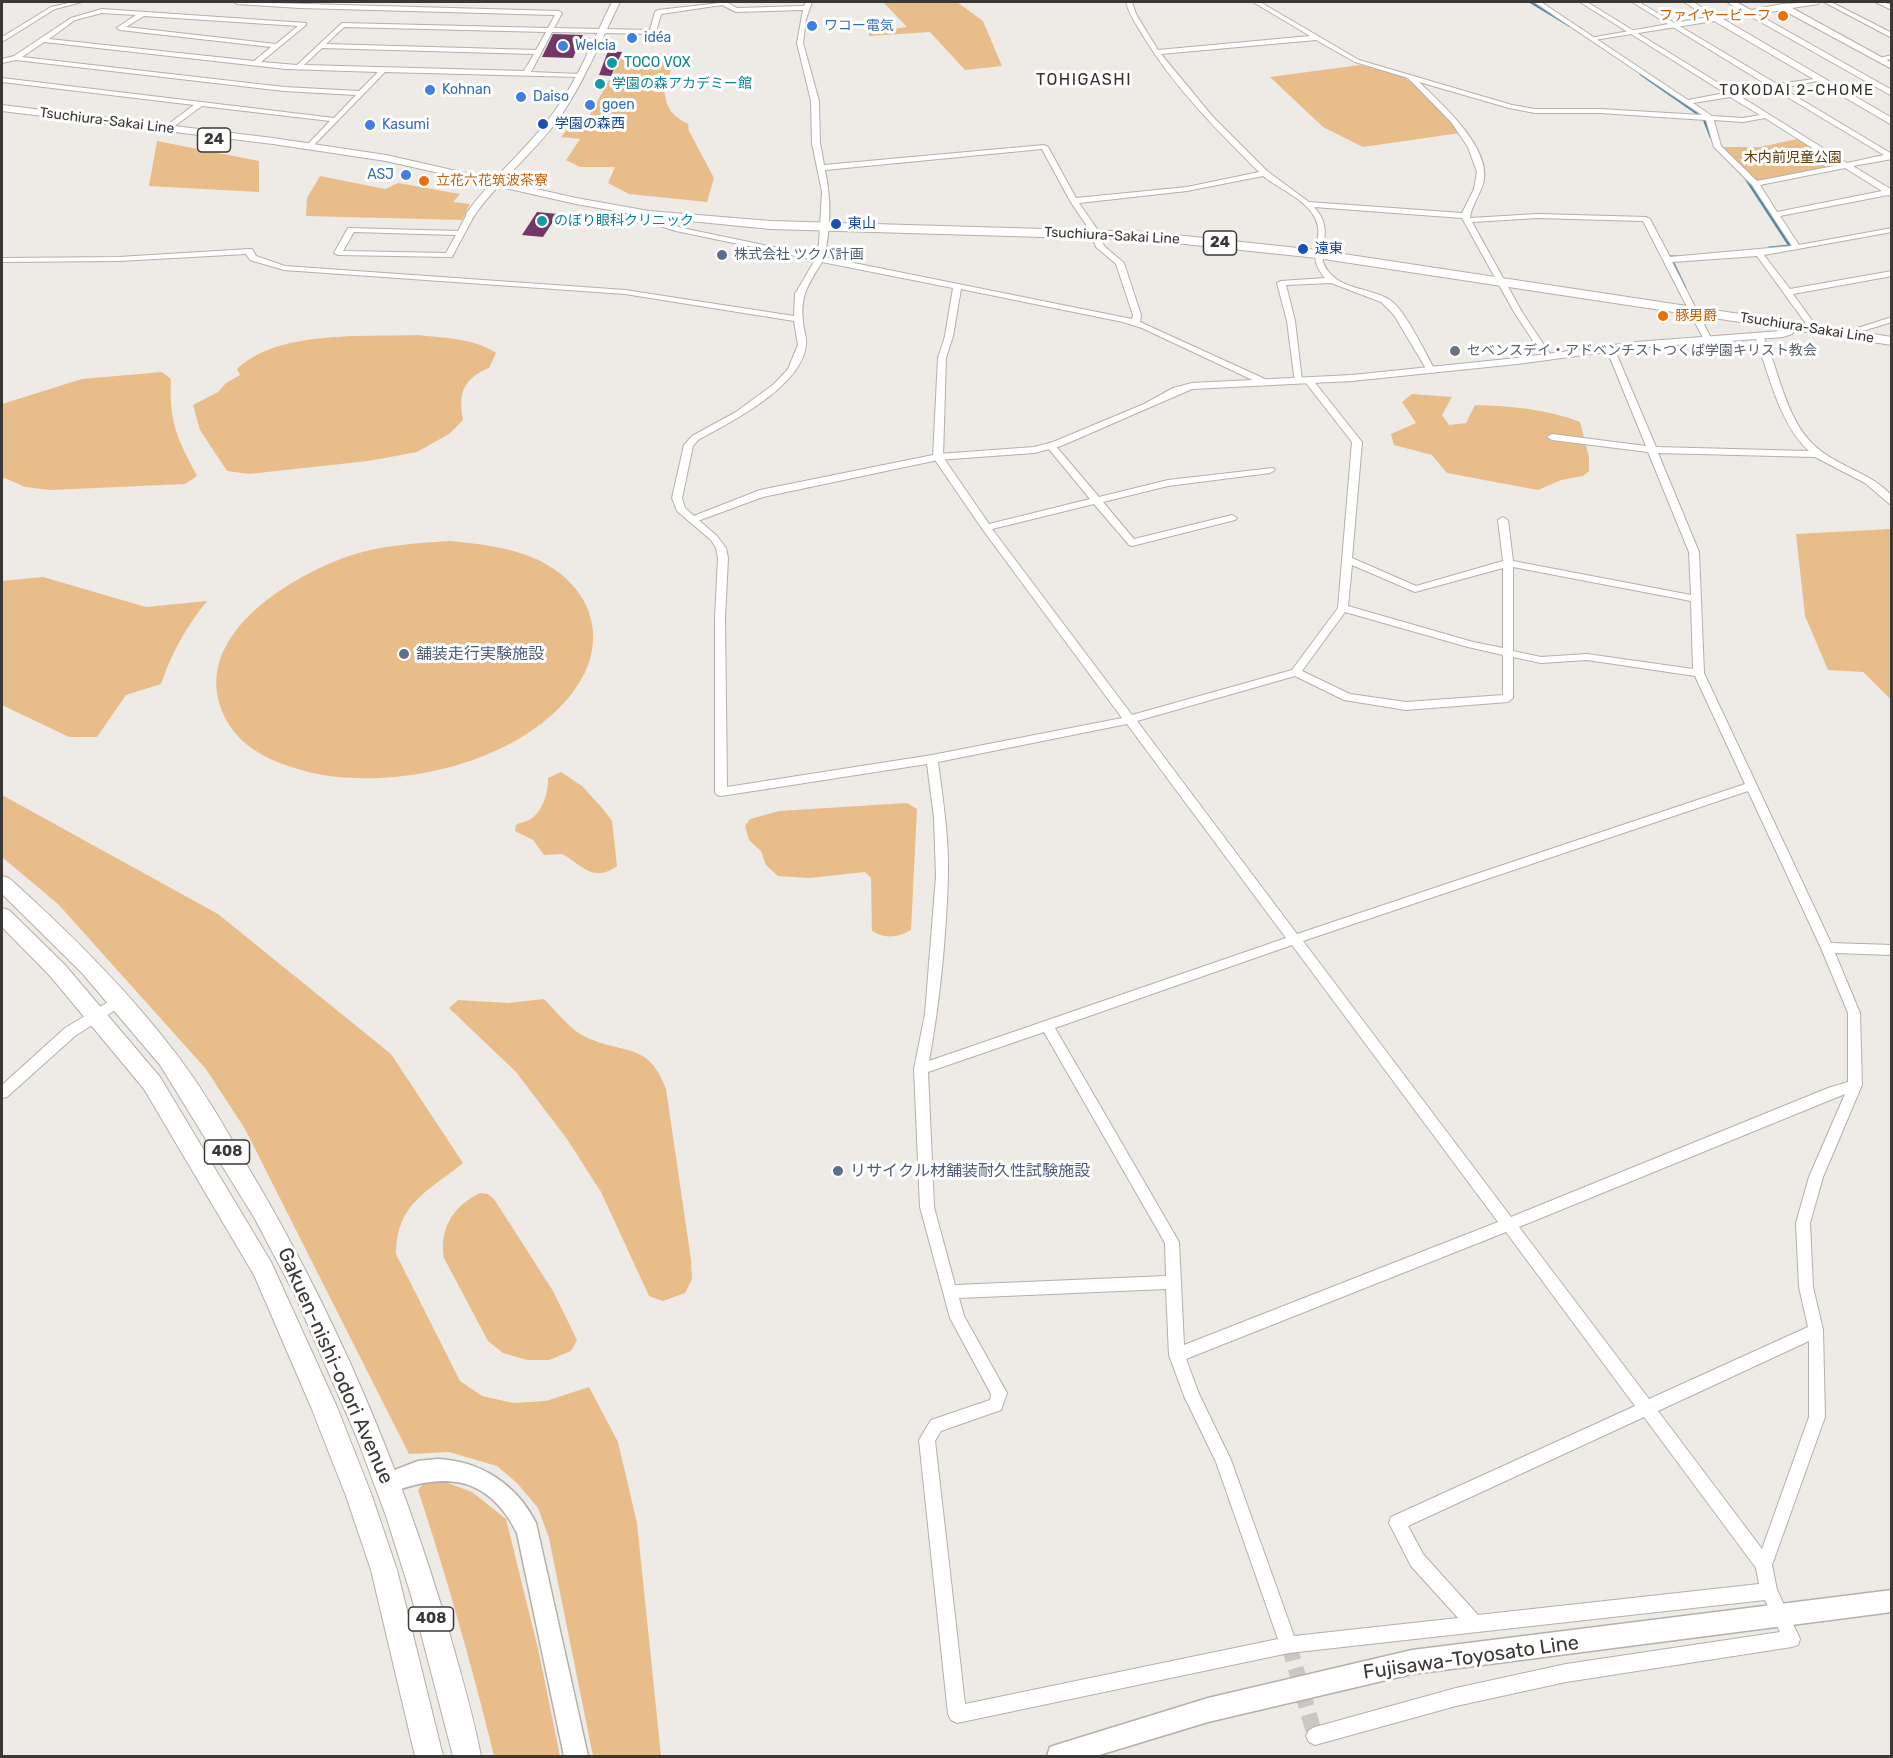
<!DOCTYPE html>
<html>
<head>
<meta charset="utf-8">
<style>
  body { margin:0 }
  #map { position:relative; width:1893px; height:1758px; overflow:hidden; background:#eeeae5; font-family:Rubik,sans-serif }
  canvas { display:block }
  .frame { position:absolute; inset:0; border:3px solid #3a3836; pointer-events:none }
</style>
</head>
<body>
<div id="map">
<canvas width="1893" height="1758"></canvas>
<div class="frame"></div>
</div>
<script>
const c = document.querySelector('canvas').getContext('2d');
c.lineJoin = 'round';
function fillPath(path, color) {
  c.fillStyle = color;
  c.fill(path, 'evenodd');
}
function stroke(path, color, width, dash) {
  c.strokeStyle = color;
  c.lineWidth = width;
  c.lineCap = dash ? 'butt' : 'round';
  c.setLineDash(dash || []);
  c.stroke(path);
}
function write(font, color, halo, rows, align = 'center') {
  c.font = font + ' Rubik,"Noto Sans JP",sans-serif';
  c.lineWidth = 6;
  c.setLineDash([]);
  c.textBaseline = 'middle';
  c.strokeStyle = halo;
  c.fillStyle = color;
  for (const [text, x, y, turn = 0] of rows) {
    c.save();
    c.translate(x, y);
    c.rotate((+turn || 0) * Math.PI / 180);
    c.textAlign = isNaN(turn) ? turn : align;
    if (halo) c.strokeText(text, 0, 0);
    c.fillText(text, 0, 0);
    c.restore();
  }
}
const green = new Path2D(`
  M883,2H957L983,21L1002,66L965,70L930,32L869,36V32L907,27Z
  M674,53L670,74L663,82C666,105 667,113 688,124L689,131L714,178L707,202L629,194L608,183L615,167H580L566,160L580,139L561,137L570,126L588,118L622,57Z
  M1360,65L1403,76L1424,93L1460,133L1363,147L1323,127L1270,77Z
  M1802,138L1846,165L1755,184L1718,147H1760Z
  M157,141L259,161V192L149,186Z
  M320,176L385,189L398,183L460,194L453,202L470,204L462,220L306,216L307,198Z
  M417,335C444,338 474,338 496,353L489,368C463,379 458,393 463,420L449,434L417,452L368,461L249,474L227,471L200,430L193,405L218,392L226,383L240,375L237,369C277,330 364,337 417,335Z
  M162,372L171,379C169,424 177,437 197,476L185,484L50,490L25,487L5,478L2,479V404L82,379Z
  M1412,394L1452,397L1442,415L1449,425L1466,423L1475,405C1510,406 1547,409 1580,422L1589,457V471L1583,476L1561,480L1538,490L1447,473L1432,455L1394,445L1391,434L1416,423L1402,402Z
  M1891,529H1892L1891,700L1863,672L1828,670L1805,616L1796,534Z
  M451,541C480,544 509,547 536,559C595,586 612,645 570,696C516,762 405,788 323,775C291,769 249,756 230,726C179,645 283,579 349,556C382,545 416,543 451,541Z
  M43,577L146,607L207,601C186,627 172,652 161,684L126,695L97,737H69L2,705V581Z
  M561,772L582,786L603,809L612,821L617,866C593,884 581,864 562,854L544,855L533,840L515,831L516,825C521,822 525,822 529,820C542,814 549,791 548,778Z
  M2,795L218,914L391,1054L463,1163C427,1192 396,1204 396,1254L460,1381L482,1396L513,1403L546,1401L589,1387L618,1442L637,1523L661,1756H593L549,1538L538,1508L517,1483L497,1466L449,1452L409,1454L245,1129L206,1069L58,904L2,857Z
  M907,803L917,809L911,930C898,938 886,939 872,931L871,878L865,872L809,878L778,876L766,865L761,851L749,840L745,826L750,819L779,811Z
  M544,999C557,1012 572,1032 590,1039C627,1054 650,1044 666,1089L691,1260L692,1279L685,1293L663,1301L649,1296L601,1192L567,1139L516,1072L449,1008L458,1000L508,1003Z
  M480,1193L488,1194L494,1199L553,1291L577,1340L571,1351L549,1360H527L503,1353L488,1341L444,1258C439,1229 453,1206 480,1193Z
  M426,1481L445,1482L472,1492L506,1519L539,1653L560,1756H494C472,1666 447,1578 418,1490Z`);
const stream = new Path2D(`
  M1531,2L1569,25
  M1641,74L1700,115
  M1704,119L1711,137
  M1745,177L1790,246L1769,248
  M1677,257H1670L1685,288`);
const building = new Path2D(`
  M553,34L583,35L573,58L542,57Z
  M608,51L622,52L611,76L599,75Z
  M537,212L558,214L543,237L522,235Z`);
const minorTunnel = new Path2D(`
  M1289,1645L1315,1736`);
const minor = new Path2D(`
  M73,2H82L55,9L2,42V37L51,7Z
  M234,2L559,11L562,13L554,28L650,30L655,12L658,10L729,2L728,3L737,8L804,6L806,2H812L806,19L803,43L819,101L820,143L824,165L1044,145L1048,147L1076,198L1187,187L1259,172C1216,129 1173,86 1142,34C1136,24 1129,14 1126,2H1132L1136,14L1158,50L1310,36L1253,2H1260L1359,60L1512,105L1535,109H1600L1702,115L1534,2H1541L1688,100L1725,93L1580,2H1587L1733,92L1769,86L1632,2H1639L1777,84L1822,78V80L1782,88L1892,154V159L1853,166L1892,190V196L1888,195L1780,216L1799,245L1892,228V232L1764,255L1790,289L1892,271V276L1793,294L1819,330L1818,332H1812L1757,256L1672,262L1711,338L1707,341L1703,338L1643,221L1538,218L1472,222L1522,312L1552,357L1548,360L1545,359L1514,312L1462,218L1314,207C1338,232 1312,252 1328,271C1342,290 1371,288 1390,300C1406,311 1425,353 1435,370L1428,372L1394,315L1381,302L1331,283L1286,285L1295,321L1302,381L1301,383H1295L1287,321L1277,283L1281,281L1325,278C1304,254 1325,242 1316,220C1308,200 1279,189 1263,176L1187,191L1079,203L1097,229L1104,246L1124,263L1141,315L1140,322L1265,379V383H1259L1142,328L1123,322L961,289L953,336L946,358L943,457L989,524L1090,499L1048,448L1046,446L1051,443L1054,444L1099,497L1168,480L1273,468L1275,470L1270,473L1168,486L1103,502L1134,539L1232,515L1237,518L1235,520L1132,546L1129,545L1094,504L992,529L1132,715L1292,670L1338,608L1352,442L1306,383V379H1312L1362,442L1352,558L1416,586L1503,561L1498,520L1503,517L1508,520L1513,561L1691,595L1689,552L1648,452L1552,440L1547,437L1552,434L1646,446L1606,348L1610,345L1614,348L1656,447L1809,451C1780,426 1768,371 1755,336L1762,334C1780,370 1784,418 1815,446C1837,467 1871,472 1892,496V506L1865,483L1815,457L1658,453L1699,552L1704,673L1831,943L1892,945V955L1835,953L1860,1013L1862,1085L1823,1177L1810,1223L1813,1287L1823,1330L1825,1417L1772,1565L1777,1590L1800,1639L1798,1645L1792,1647L1566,1682L1456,1706L1315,1745L1309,1742L1306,1736L1309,1730L1315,1727L1456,1688L1566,1664L1780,1632L1765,1600L1289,1653L957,1723L951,1720L948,1714L919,1440L931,1420L990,1400L991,1394L950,1318L920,1207L914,1069L925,1014L936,876L934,818L927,764L721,796L717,795L715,792V618L718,558L716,548L711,540L677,511L672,498L684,445L692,436L736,412L774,384L788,369L798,345L794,321L625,294L284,270L250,260L246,254L119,261L2,262V258L119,257L249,249H252L256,256L285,266L625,290L794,316L795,294L815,260L676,231L657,225L645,214L652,212L663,221L682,228L816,256L819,244L822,192L812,143L811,101L797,43L803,10L736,12L722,5L661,14L656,32L653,34L552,32L531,72L580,74V76L578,77L385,72L311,148H308V144L330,121L202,106L169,130L165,128L166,126L194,105L2,82V78L334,118L356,95L284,91L16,60L2,63V59L14,56L71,18L102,9L306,23V25L261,62L297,65L342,23L548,28L555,15L300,8L237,4ZM102,13L136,15L118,27L117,28L120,30L271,47L254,61L49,39L75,20ZM144,16L298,26L276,44L126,27ZM344,27L546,32L536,50L326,44ZM1316,40L1355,62L1408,78L1451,122L1468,147L1477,172L1474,189L1462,213L1309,202L1267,171L1213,117L1161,54ZM44,42L286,69L378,72L359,91L284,87L22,57ZM322,48L534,54L524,71L304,65ZM1419,82L1509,108L1535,113H1600L1706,120L1714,147L1752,185L1792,246L1670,257L1650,219L1646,217L1538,214L1470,218C1471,205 1482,193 1484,179C1489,146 1441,103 1419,82ZM1774,89L1884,155L1847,163L1738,95ZM1730,97L1760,115L1743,118L1712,116L1693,103ZM1765,118L1839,165L1757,181L1721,146L1714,120L1743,122ZM1042,149L1070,201L1089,229L1096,247L1116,264L1133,315L1132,319L824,257C831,229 831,198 825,170ZM1845,168L1882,191L1777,212L1760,185ZM822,262L953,288L945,336L938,358L933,457L983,530L1122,718L932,755L727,787L725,618L728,558L726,548L717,536L685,508L682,498L693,446L698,440C731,422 803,386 806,344C807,337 803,329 803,321C800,294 809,284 822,262ZM1352,565L1415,592L1503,568V648L1473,642L1348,606ZM1513,567L1691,601L1693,669L1587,654L1541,657L1513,651ZM1345,612L1468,647L1503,655V695L1406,702L1350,694L1302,671ZM1513,657L1541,663L1587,660L1695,676L1745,784L1297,934L1137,721L1295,676L1344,700L1406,710L1508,702L1513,698ZM1127,724L1286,938L929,1061C940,1001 946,938 948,877C949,838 943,800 938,762ZM1748,791L1821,948L1848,1013V1082L1828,1088L1511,1217L1303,941ZM1292,945L1498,1222L1184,1345L1179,1242L1055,1028ZM1044,1032L1165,1243L1166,1276L955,1285L934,1207L928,1072ZM1845,1094L1809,1177L1796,1223L1799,1287L1808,1327L1649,1399L1519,1227ZM1506,1232L1635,1406L1391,1517L1389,1523L1411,1566L1458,1618L1294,1636L1231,1460L1199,1394L1186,1359ZM1166,1289L1169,1355L1184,1396L1216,1462L1278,1639L965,1704L935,1441L941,1431L1001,1410L1007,1393L964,1316L959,1298ZM1809,1341V1417L1762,1549L1658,1411ZM1644,1417L1756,1568L1759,1584L1478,1615L1423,1554L1408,1526Z
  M1824,2H1831L1892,33V38Z
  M1875,2H1882L1892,5V10Z
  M1892,55V59L1878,61L1875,59Z
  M468,212L475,214L452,257L338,255L334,253L348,228L458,231ZM354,232L456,235L446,253L343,251Z
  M1892,317V322L1843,337L1839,334Z
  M118,996L123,997L124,1001L123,1005L75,1036L7,1097L2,1098V1085L65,1028Z`);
const tertiary = new Path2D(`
  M612,2H620C600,42 583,85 557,121C532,155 498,181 474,216H468L466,214C490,179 523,153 548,120C576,85 592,42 612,2Z
  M1684,2H1693L1717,16L1742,12L1727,2H1736L1751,10L1782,4L1819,2L1818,4L1792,8L1892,63V69L1783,10L1757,14L1892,90V96L1748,15L1723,19L1892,118V125L1714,21L1594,40L1590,38L1708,17Z
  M1791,323L1796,326L1792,334L1783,337L1636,348L1517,364L1352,381L1192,389L1061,446L1034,453L938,460L763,497L692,523L686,519L760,490L938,454L1034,447L1053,442L1144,404L1173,388L1192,383L1352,375L1517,358L1636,342L1781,331Z`);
const secondary = new Path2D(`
  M437,1459C481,1461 516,1484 536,1523L588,1756H564L517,1533C487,1474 443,1472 387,1494L379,1490L376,1483L379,1476L418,1461Z
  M1892,1590V1612L1412,1674L1208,1722L1096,1756H1047L1050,1747L1059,1744L1208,1698L1412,1650Z`);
const primary = new Path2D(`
  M2,105L273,138L386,155L576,198L649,211L771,221L1147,232L1317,250L1892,337V345L1317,258L1147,240L771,229L649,217L576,204L386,161L273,144L2,111Z`);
const trunk = new Path2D(`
  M2,876L9,878C69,932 128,990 177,1055C203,1089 224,1126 245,1162C333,1308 400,1465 448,1628C460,1671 473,1714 481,1756H453L411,1595L386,1516L357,1438L294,1293L255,1219L160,1065L82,973L2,894Z
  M2,908L9,910L65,965L160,1077L271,1262L337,1407L372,1496L397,1570L443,1756H415L371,1570L346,1496L311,1407L254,1275L144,1089L51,977L2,927Z`);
const markers = [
  [1783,16,6,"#e8710a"],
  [812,26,6,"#3f7fe0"],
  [632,38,6,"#3f7fe0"],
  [563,46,6,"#3f7fe0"],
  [612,63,6,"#0f9aa8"],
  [600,84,6,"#0f9aa8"],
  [430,90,6,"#3f7fe0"],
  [521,97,6,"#3f7fe0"],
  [590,105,6,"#3f7fe0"],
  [543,124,6,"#1a4fb4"],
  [370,125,6,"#3f7fe0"],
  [406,175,6,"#3f7fe0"],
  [424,181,6,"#e8710a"],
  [542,221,6,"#0f9aa8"],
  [836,224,6,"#1a4fb4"],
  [1303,249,6,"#1a4fb4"],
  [722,255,6,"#5c6f8a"],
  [1663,316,6,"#e8710a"],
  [1455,351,6,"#6b7280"],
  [404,654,6,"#5c6f8a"],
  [838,1171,6,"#5c6f8a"]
];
const farFoodnames = [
  ["ファイヤービーフ",1771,16,"right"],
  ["立花六花筑波茶寮",436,181],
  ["豚男爵",1675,316]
];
const farShopnames = [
  ["ワコー電気",824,26],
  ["idéa",644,38],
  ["Welcia",575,46],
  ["Kohnan",442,90],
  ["Daiso",533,97],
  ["goen",602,105],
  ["Kasumi",382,125],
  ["ASJ",394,175,"right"]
];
const farCulturenames = [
  ["TOCO VOX",624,63],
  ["学園の森アカデミー館",612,84],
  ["のぼり眼科クリニック",554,221]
];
const farStreetnames = [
  ["Tsuchiura-Sakai Line",107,121,7],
  ["Tsuchiura-Sakai Line",1112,236,3],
  ["Tsuchiura-Sakai Line",1807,328,9]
];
const farTransitnames = [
  ["学園の森西",555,124],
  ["東山",848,224],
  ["遠東",1315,249]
];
const farParknames = [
  ["木内前児童公園",1793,158]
];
const farServicenames = [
  ["株式会社 ツクバ計画",734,255]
];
const farWorshipnames = [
  ["セベンスデイ・アドベンチストつくば学園キリスト教会",1467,351]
];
const farNeighbourhoodnames = [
  ["TOKODAI 2-CHOME",1797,91]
];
const shields = [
  [214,140,33],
  [1220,243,33],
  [227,1152,45],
  [431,1619,45]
];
const shieldNames = [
  ["24",214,140],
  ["24",1220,243],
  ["408",227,1152],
  ["408",431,1619]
];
const farQuarternames = [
  ["TOHIGASHI",1084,80]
];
const serviceNames = [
  ["舗装走行実験施設",416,654],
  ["リサイクル材舗装耐久性試験施設",850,1171]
];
const nearStreetnames = [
  ["Gakuen-nishi-odori Avenue",335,1366,66],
  ["Fujisawa-Toyosato Line",1471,1658,-8]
];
fillPath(green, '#e9bd8a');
stroke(stream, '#4c88a7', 3);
fillPath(building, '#723767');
stroke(minorTunnel, '#cac6c2', 16, [16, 8]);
stroke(minor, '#b4b0ab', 2);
stroke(tertiary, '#b4b0ab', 2);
stroke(secondary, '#b4b0ab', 3);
stroke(primary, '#b4b0ab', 2);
stroke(trunk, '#b4b0ab', 2);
fillPath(minor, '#fff');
fillPath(tertiary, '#fff');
fillPath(secondary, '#fff');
fillPath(primary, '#fff');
fillPath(trunk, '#fff');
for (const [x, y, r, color] of markers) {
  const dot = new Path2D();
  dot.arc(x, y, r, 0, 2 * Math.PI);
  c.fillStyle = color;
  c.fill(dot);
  stroke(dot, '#fff', 2);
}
write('14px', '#c56008', '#fff', farFoodnames, 'left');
write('14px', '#366cbe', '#fff', farShopnames, 'left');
write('14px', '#0d838f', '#fff', farCulturenames, 'left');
write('14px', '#3a3836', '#fff', farStreetnames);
write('14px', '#164399', '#fff', farTransitnames, 'left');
write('14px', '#5e3a02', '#fff', farParknames);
write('14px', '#4e5e75', '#fff', farServicenames, 'left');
write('14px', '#5b616d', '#fff', farWorshipnames, 'left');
c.letterSpacing = '1.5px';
write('15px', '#34312d', '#fff', farNeighbourhoodnames);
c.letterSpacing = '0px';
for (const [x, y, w] of shields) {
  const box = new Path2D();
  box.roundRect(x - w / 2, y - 12, w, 24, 4.5);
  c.fillStyle = '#fff';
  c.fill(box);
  stroke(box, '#3a3836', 1.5);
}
write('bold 15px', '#3a3836', null, shieldNames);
c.letterSpacing = '1.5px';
write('16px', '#34312d', '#fff', farQuarternames);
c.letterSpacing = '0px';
write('16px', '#4e5e75', '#fff', serviceNames, 'left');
write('20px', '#3a3836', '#fff', nearStreetnames);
</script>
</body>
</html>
